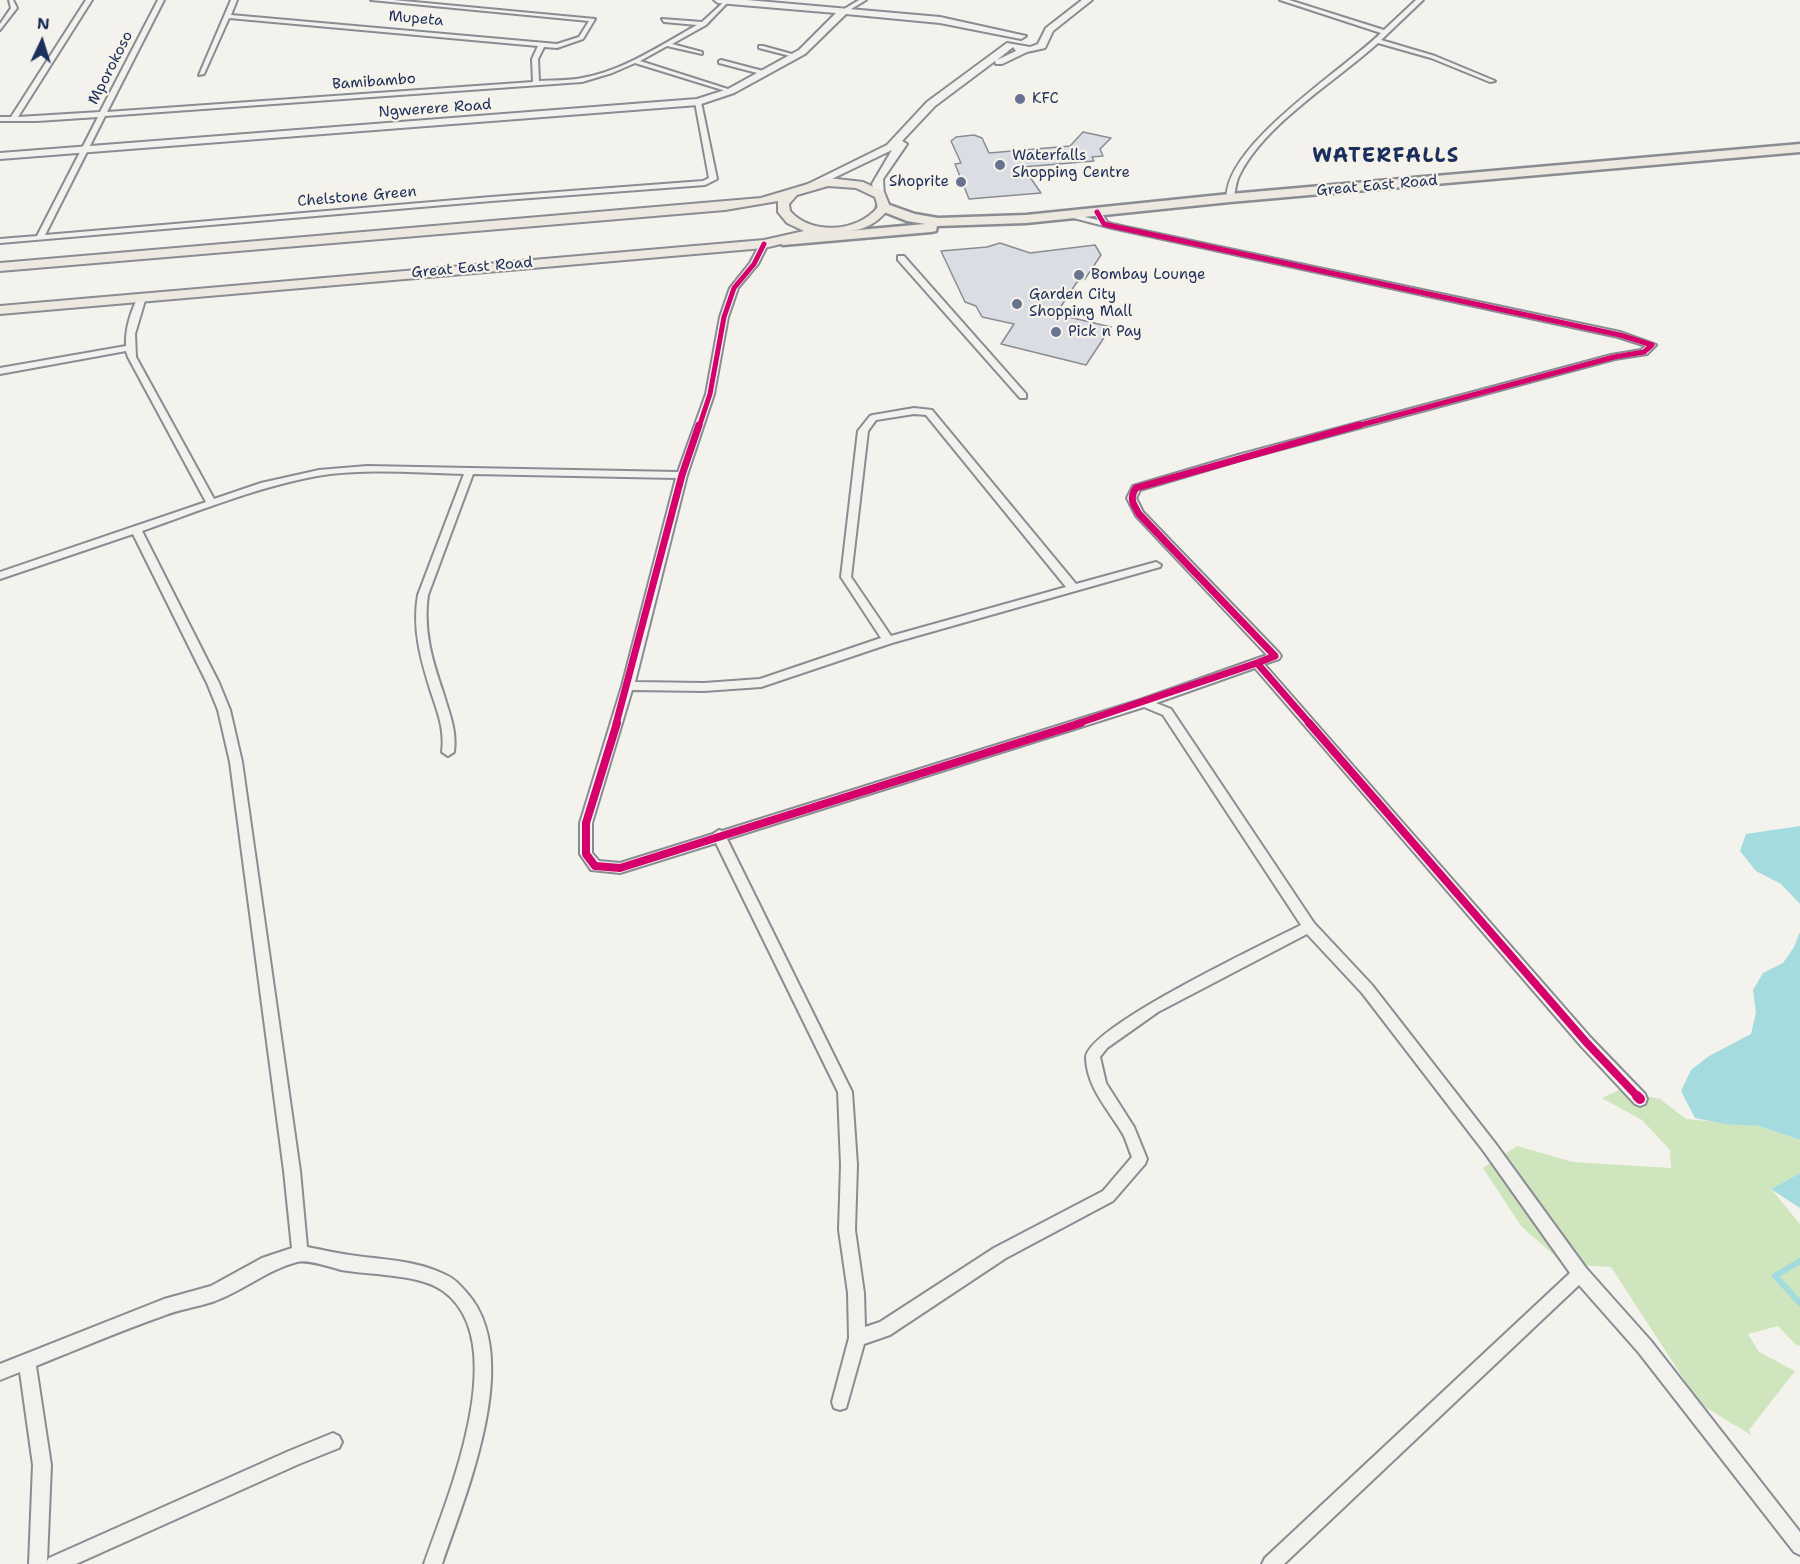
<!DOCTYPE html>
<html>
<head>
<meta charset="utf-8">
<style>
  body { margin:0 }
  #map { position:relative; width:1800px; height:1564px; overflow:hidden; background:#f4f2ec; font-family:"Shantell Sans",sans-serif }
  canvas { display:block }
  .north { position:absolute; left:12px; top:12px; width:60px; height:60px; -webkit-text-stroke:4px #f7f3e8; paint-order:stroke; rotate:4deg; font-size:16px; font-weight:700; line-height:24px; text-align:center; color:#1b2f5e }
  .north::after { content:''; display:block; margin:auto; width:21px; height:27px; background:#1b2f5e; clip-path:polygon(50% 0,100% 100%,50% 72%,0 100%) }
</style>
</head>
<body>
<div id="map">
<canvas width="1800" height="1564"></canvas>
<div class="north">N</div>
</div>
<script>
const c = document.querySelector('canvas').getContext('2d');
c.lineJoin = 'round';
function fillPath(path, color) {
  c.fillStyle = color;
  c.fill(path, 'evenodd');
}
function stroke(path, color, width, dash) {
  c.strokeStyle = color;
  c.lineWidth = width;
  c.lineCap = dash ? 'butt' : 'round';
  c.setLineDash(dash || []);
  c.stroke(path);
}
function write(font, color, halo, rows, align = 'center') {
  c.font = font + ' "Shantell Sans",sans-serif';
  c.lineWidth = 4.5;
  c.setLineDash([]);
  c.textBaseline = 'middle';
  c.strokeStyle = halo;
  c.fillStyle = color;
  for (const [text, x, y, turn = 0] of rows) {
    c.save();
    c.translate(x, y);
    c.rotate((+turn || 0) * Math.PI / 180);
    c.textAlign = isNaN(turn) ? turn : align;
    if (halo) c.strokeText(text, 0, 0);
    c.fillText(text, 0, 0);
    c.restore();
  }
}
const green = new Path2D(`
  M1619,1090L1660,1099L1686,1119L1759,1126L1800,1140V1173L1771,1189L1800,1224V1346L1795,1344L1778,1326L1748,1334L1759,1352L1795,1371L1749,1430L1751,1435L1700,1404L1611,1267L1564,1264L1521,1226L1483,1168L1517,1146L1573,1162L1671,1168L1670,1150L1642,1120L1602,1098Z`);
const water = new Path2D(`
  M1800,826V904L1781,884L1756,871L1740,851L1746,834Z
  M1800,932V1140L1759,1126L1725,1124L1695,1118L1681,1091L1691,1070L1709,1056L1751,1034L1756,1013L1753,990L1763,973L1783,963L1794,947Z
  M1800,1173V1208L1771,1189Z`);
const streamFar1 = new Path2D(`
  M561,265L618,260
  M149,302L164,299
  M108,304H123`);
const stream = new Path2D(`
  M1800,1261L1775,1276L1800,1303`);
const building = new Path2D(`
  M1083,132L1111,138L1100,149L1103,156L1092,157L1094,161L1023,167L1041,193L969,199L955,164L961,163L951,141L956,137L974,135L982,138L989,153L1070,146Z
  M1000,243L1030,253L1095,245L1101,255L1085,279L1077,282L1056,314L1111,327L1086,365L1001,344L1014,324L982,317L976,306L965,302L941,251L987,247Z`);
const street = new Path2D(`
  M9,0H13L17,8L0,30V24L11,8Z
  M86,0H92L18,117L100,112L158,0H164L107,112L533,82L532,59L538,46L229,18L204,74L199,75L231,0H237L231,15L557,44L579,37L589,21L371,0H393L595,19L583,39L557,48L544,47L538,59L539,81C553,80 568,81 582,78C623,71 661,45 697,25L664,22L662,19L702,22L726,0H730L706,25L672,44L702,52V54L667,46L640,61L734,91L729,92L635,63L612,73L582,82L105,116L45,235L491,197L703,181L709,178L695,102L698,100L701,102L717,179L705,185L491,201L0,243V239L37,236L98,117L37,121H0V117H11Z
  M859,0H866L846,12L841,11Z
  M1280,0H1289L1384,30L1416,0H1423L1381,40L1435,56L1495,81L1490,82L1431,58L1378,43C1335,82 1264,124 1239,176C1236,182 1235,191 1234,198L1227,200C1221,147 1346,68 1381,33Z
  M759,46H763L799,56L794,57L759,48Z
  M721,60L767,72L768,73L765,75L719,63V61Z
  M1094,210H1100L1107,222L1112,224L1620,332L1656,345L1647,354L1615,359L1244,459L1140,490L1136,498L1143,512L1279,653L1281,656L1279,659L1264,664L1591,1038L1645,1094L1647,1099L1645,1104L1640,1106L1635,1104L1581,1046L1255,668L1156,703L1171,709L1314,923L1372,985L1495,1143L1586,1268L1651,1341L1800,1532V1555L1794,1552L1639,1353L1579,1285L1284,1564H1262L1265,1558L1570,1273L1485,1153L1362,993L1307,934L1158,1012L1107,1048L1100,1057L1106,1083L1134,1127L1147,1159L1145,1164L1113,1201L1006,1258L890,1335L864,1344L846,1408L840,1410L834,1408L832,1402L849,1338L848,1293L839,1230L841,1165L838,1092L716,843L620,873L591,870L580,854V823L622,686L676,478L473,474L428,595C423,630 432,660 443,692C449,713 457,730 454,752L448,756L442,752C445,730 438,713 431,692C421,660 412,629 418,595L464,474C416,473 365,468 317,476C257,487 199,511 142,531L219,683L230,710L242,762L300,1171L307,1247C324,1250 340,1254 357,1256C387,1260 418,1261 446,1275C455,1279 460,1285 467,1293C524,1357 466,1493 442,1564H424C447,1499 514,1342 443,1291C425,1278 399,1277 377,1274C365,1273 353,1272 341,1270C330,1267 307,1259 297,1262C267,1270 244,1290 215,1301C198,1307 180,1309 163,1316C120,1331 78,1349 36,1366L51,1465L47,1561L49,1558L289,1451L333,1433L339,1436L342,1442L339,1448L299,1464L76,1564H29L33,1465L20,1372L0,1380V1364L164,1299L211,1286L262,1258L292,1248L284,1171L230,762L218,710L207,683L133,534L0,579V572L206,502L128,357L126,351L0,374V368L126,346C125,328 131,311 139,295H145L146,297L135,334L136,357L214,499L261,483L319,470L367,466L678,472L706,394L720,317L730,288L750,263L760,244L764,242L768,244L758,264L738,288L728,317L714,394L687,475L635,682L704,683L760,679L881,638L841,577L858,431L870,416L873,415L914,408L932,410L1076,584L1156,562L1161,565L1160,567L892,643L761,687L704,691L632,690L592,823V853L599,861L620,863L713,834L719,830L722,831L1140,700L1267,655L1136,516L1127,498L1133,486L1238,455L1611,355L1641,350L1646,346L1618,337L1112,228L1062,215L1066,213L1098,220L1093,212ZM914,414L926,415L1066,587L891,636L851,577L868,431L876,420ZM1144,707L1163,715L1301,925C1268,942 1085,1028 1086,1058C1087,1089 1110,1111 1124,1136C1127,1143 1129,1150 1132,1157L1103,1191L994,1248L880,1322L865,1327L864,1293L855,1230L857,1165L852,1092L727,839Z
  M898,256H904L1026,394V398H1020L898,260Z`);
const secondary = new Path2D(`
  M714,0H747L940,17L1026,36L1021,39L940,23L846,14L805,54L734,93L698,105L0,159V153L697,99L728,89L799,50L836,13L718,3Z
  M1082,0H1092L1053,31L1045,48L1027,52L1002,64H996L995,61L935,106L902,141L907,144L883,179L884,197H876L872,184L892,150L817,186H809L808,184L887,145L927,102L1007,43L1030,47L1038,44L1046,28ZM1013,47L1016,51L997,60Z`);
const primary = new Path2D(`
  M828,178L863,182L884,192L890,207C869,235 849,230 819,235C801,238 782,244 764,248L0,314V306L764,240L804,231L787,223L778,212V201L725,210L0,271V263L761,198ZM828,186L856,188L875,197L878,207C858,232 812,236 790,211L789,204L797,195Z`);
const highway = new Path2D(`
  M1800,144V152L1230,202L1026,223L937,226L936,231L931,232L783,245L776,241L783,237L925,224L907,221L879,210L877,207L879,204L884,203L915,214L938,218L1026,215L1230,194Z`);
const cyclewayFar3 = new Path2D(`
  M1097,212L1104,224L1112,226L1620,335L1652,345L1644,352L1614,357L1353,427
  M699,427L710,394L724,317L734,288L754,264L764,244`);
const cyclewayFar2 = new Path2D(`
  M1257,663L1275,656L1139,514C1133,504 1129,498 1136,488L1359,425
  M616,724L682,475L699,425
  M1076,724L1257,663L1310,724`);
const cyclewayFar1 = new Path2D(`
  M617,723L586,823V854L595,866L620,868L1081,723
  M1309,723L1586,1042L1638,1097`);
const cycleway = new Path2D(`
  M1637,1096L1640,1099`);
const markers = [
  [1020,99,6,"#677390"],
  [1000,165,6,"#677390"],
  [961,182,6,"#677390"],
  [1079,275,6,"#677390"],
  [1017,304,6,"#677390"],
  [1056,332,6,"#677390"]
];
const farStreetnames = [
  ["Mupeta",416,19,5],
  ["Mporokoso",111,68,-63],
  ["Bamibambo",374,82,-4],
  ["Ngwerere Road",435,109,-4],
  ["Great East Road",1377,186,-5],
  ["Chelstone Green",357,197,-5],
  ["Great East Road",472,268,-5]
];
const farPoinames = [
  ["KFC",1032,99],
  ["Waterfalls",1012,156],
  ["Shopping Centre",1012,173],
  ["Shoprite",949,182,"right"],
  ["Bombay Lounge",1091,275],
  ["Garden City",1029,295],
  ["Shopping Mall",1029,312],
  ["Pick n Pay",1068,332]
];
const farDistrictnames = [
  ["WATERFALLS",1386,157]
];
fillPath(green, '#cfe5be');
fillPath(water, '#a3dbdf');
stroke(streamFar1, '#a3dbdf', 3);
stroke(stream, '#a3dbdf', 6);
fillPath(building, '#dadde4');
stroke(building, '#898c92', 1.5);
stroke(street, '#898c92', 4);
stroke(secondary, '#898c92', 4);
stroke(primary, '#898c92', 4);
stroke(highway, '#898c92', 5);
fillPath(street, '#f2f1ed');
fillPath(secondary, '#f2f1ed');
fillPath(primary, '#ede8e0');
fillPath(highway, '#ede8e0');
stroke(cyclewayFar3, '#d6006c', 5);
stroke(cyclewayFar2, '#d6006c', 7);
stroke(cyclewayFar1, '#d6006c', 8);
stroke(cycleway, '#d6006c', 10);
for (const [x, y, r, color] of markers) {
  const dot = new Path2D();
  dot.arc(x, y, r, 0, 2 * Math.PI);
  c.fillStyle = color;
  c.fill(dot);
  stroke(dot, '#f7f3e8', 2);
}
write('15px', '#1b2f5e', '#f7f3e8', farStreetnames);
write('15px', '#1b2f5e', '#f7f3e8', farPoinames, 'left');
c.letterSpacing = '1.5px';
write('bold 20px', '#1b2f5e', '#f7f3e8', farDistrictnames);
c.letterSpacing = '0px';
</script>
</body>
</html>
